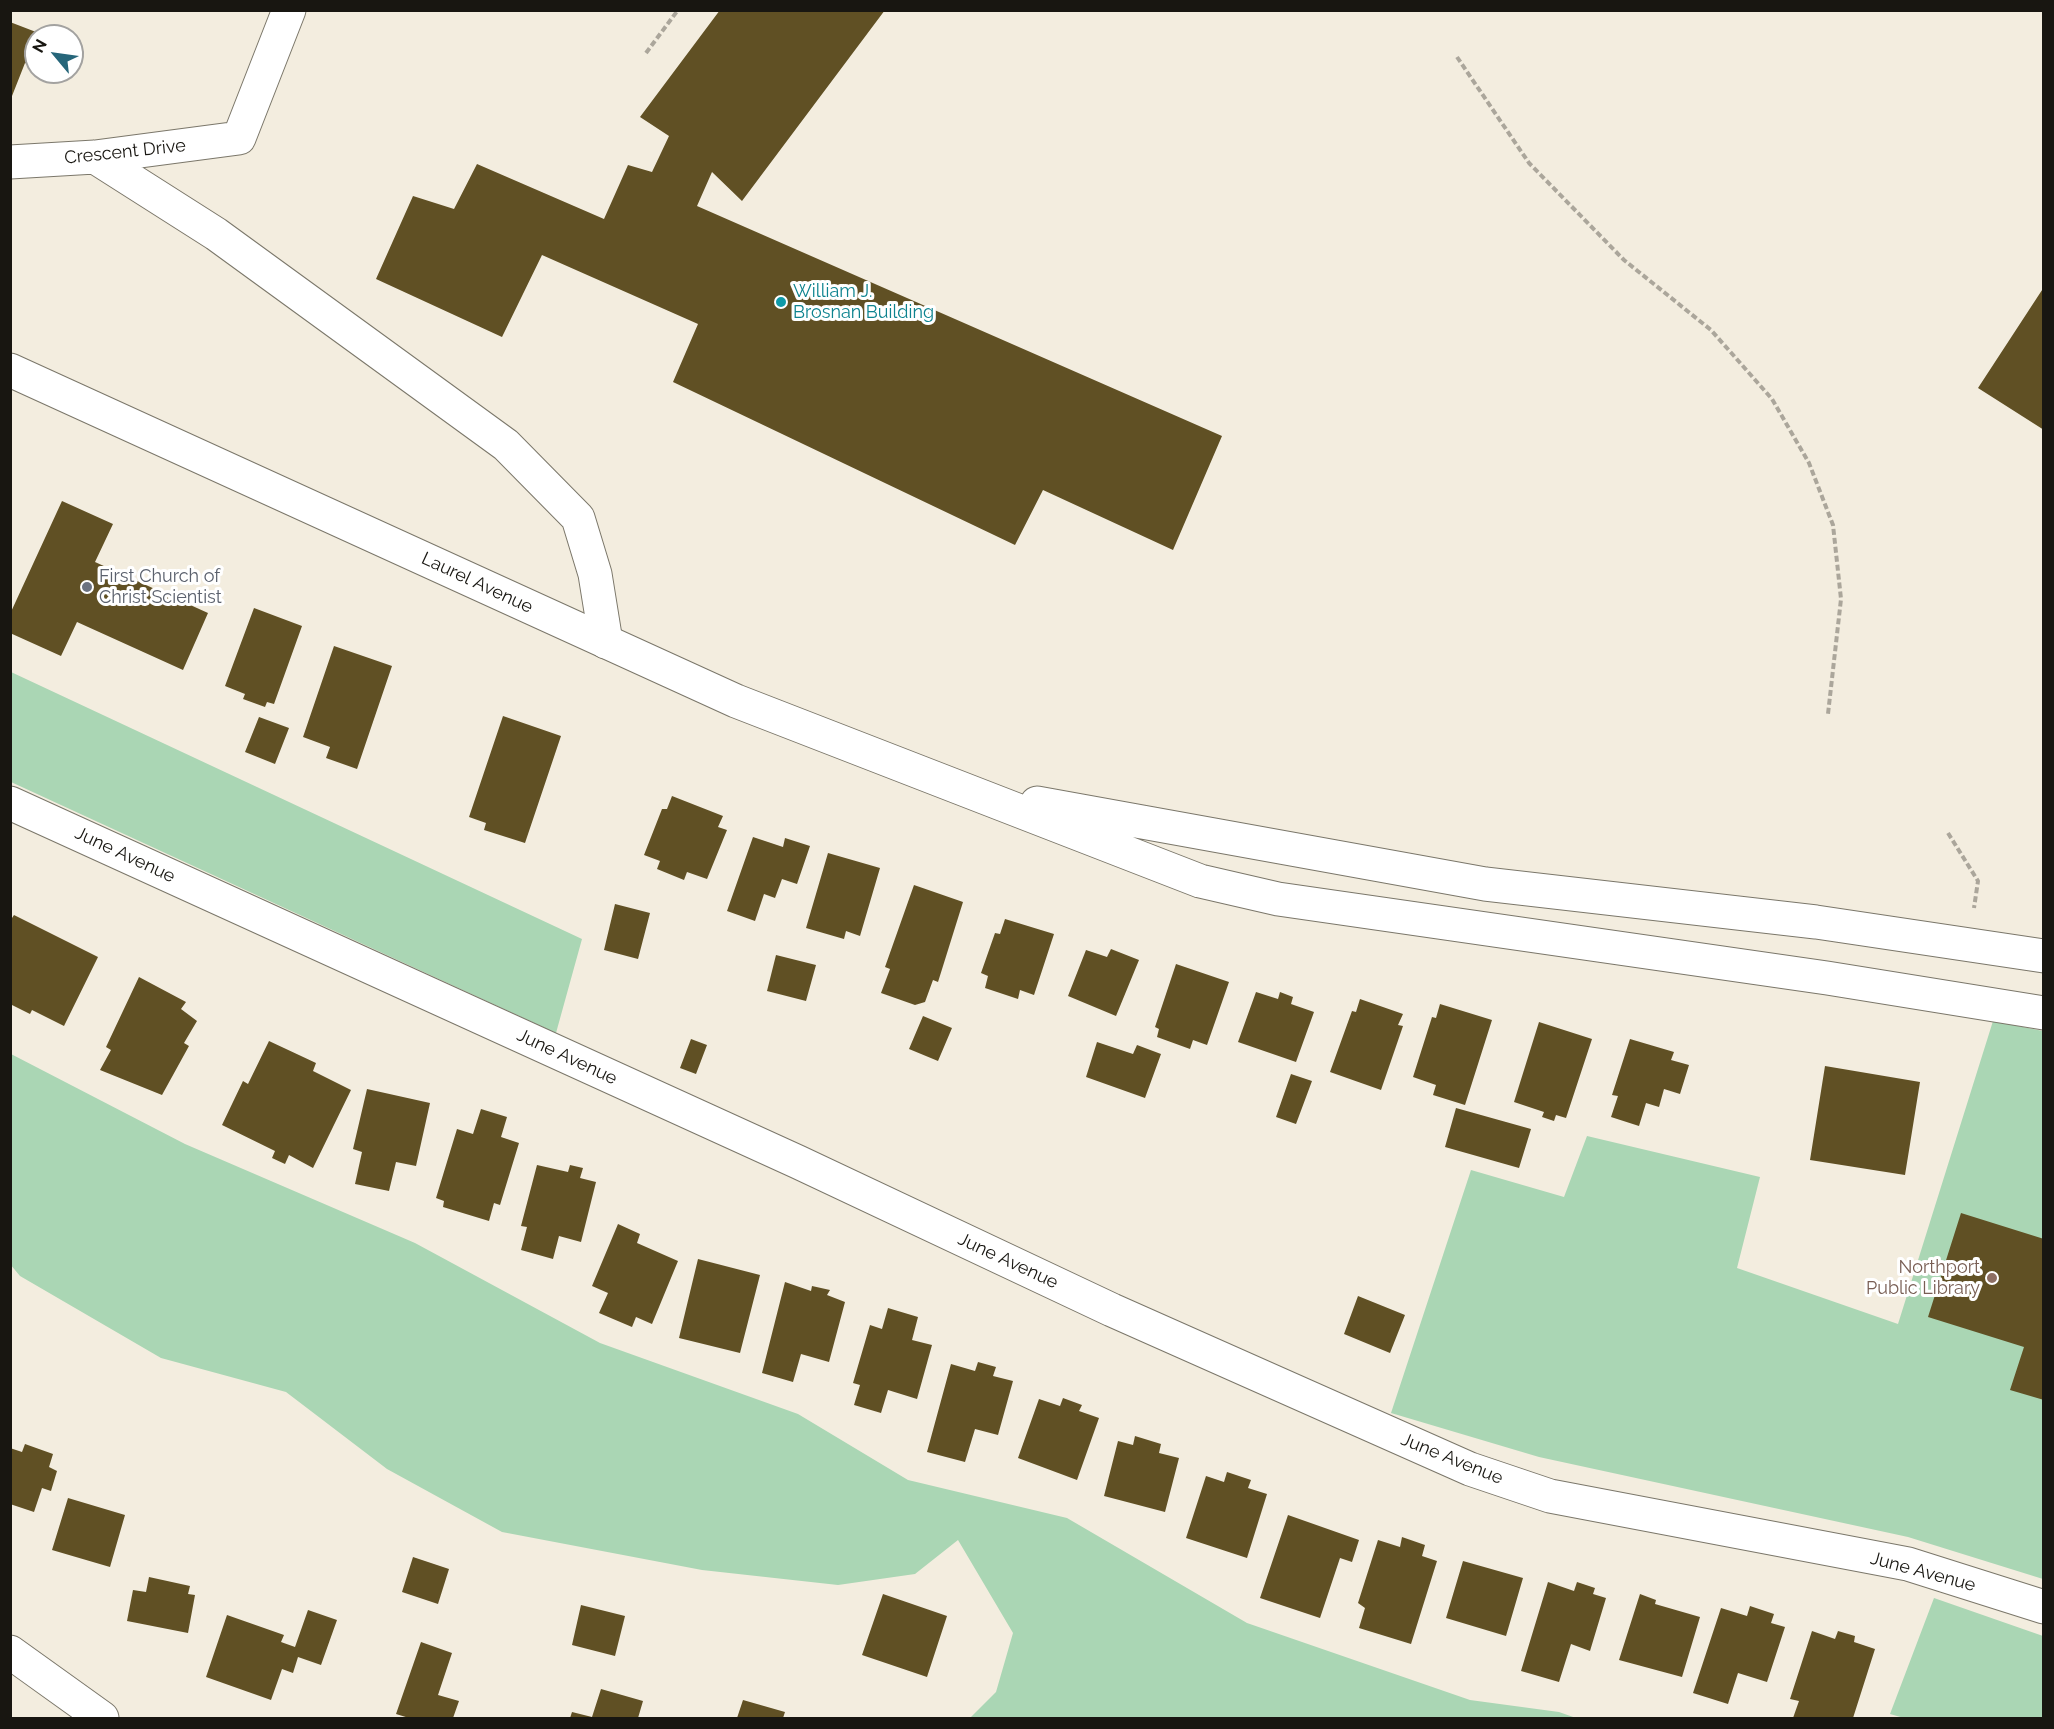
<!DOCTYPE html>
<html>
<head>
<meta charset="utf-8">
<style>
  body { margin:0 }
  #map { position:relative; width:2054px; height:1729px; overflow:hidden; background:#f3eddf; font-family:Raleway,sans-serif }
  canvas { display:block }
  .frame { position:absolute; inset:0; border:12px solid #181611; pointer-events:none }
  .north { position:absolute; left:24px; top:24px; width:60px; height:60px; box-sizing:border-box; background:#fff; border:2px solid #a3a2a0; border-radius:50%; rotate:299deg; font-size:16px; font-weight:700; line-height:24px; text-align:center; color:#181611 }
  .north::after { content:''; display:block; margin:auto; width:21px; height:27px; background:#26667a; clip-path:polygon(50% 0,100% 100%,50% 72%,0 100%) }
</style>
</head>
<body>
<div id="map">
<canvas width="2054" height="1729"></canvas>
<div class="frame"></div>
<div class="north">N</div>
</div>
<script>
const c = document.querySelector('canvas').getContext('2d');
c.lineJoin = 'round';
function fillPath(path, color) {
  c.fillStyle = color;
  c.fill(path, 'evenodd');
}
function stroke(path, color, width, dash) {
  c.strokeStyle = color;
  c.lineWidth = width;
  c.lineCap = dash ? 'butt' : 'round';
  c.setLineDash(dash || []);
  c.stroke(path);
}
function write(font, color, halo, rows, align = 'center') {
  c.font = font + ' Raleway,sans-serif';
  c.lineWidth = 6;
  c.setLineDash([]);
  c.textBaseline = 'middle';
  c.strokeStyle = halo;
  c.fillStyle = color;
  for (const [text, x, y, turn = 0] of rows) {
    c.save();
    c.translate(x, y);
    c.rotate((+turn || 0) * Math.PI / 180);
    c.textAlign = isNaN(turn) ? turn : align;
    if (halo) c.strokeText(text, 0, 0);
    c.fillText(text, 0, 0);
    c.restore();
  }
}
const green = new Path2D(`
  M11,672L582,939L556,1033L11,782Z
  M1993,1021L2043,1031V1579L1908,1537L1539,1457L1391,1413L1471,1170L1564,1197L1587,1136L1760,1177L1737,1268L1898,1324Z
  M11,1054L185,1144L415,1243L600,1343L798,1414L908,1480L1067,1518L1247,1623L1470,1700L1559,1712L1576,1718H970L996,1692L1013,1633L958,1540L915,1574L838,1585L702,1570L502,1532L387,1469L286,1392L161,1358L20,1276L10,1264Z
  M1934,1598L2043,1636V1718H1904L1890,1714Z`);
const building = new Path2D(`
  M720,10H885L742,201L712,172L697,206L1222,436L1173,550L1043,490L1015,545L673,382L698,324L542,255L502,337L376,279L413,196L454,209L477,164L604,219L628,165L652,172L669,136L640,117Z
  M10,22L36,32L31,46L36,48V58L32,66L25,63L12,96Z
  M2044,287V430L1978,388Z
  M62,501L113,524L95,562L208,613L183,670L77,622L61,656L10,633V614Z
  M254,608L302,626L274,704L267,702L265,707L243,699L245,694L225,686Z
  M334,646L392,666L357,769L326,758L330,747L303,737Z
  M503,716L561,736L525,843L484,830L486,823L469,817Z
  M259,717L289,728L275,764L245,752Z
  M672,796L723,816L718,827L727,830L707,879L687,872L684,880L657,869L660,861L644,855L662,809H667Z
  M753,837L783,847L785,838L810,846L797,884L782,879L775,898L764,894L755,921L727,911Z
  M828,853L880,868L860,936L846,931L844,939L806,928Z
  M914,885L963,902L938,982L933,980L925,1002L915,1005L881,993L890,969L885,967Z
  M615,904L650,913L638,959L604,950Z
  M14,915L98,957L64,1026L32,1010L30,1014L10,1004V921Z
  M1005,919L1054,934L1034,995L1020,990L1018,999L985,988L988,976L981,973L995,933L1000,934Z
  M1111,949L1139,960L1116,1016L1068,996L1086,950L1107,957Z
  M776,955L816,965L806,1001L767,991Z
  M1176,964L1229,982L1207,1045L1193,1040L1190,1049L1157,1037L1159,1029L1155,1027Z
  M139,977L186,1002L181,1009L197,1021L184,1043L189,1046L162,1095L100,1070L111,1050L106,1047Z
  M1256,992L1278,999L1280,992L1293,997L1291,1004L1314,1012L1296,1062L1238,1042Z
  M1360,999L1403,1014L1398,1025L1403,1026L1381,1090L1330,1072L1352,1011L1356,1012Z
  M1440,1004L1492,1020L1465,1105L1433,1095L1436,1085L1413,1077L1432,1017L1436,1018Z
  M923,1016L952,1028L938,1061L909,1049Z
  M1539,1022L1592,1039L1566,1118L1556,1115L1554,1121L1542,1117L1544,1112L1514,1102Z
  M691,1039L707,1045L696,1074L680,1068Z
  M1630,1039L1674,1052L1671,1060L1689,1065L1680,1094L1664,1089L1659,1107L1646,1103L1639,1126L1611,1117L1618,1096L1612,1095Z
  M269,1041L316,1063L313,1071L351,1090L313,1168L289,1155L285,1164L272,1158L275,1151L222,1125L243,1081L248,1084Z
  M1097,1042L1133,1054L1137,1045L1161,1054L1145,1098L1086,1077Z
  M1825,1066L1920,1082L1905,1175L1810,1160Z
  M1291,1074L1312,1081L1296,1124L1276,1117Z
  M367,1089L430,1103L416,1166L396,1162L389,1191L355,1184L362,1152L353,1149Z
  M1456,1108L1531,1129L1519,1168L1445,1147Z
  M481,1109L507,1117L501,1137L519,1143L500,1205L494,1203L489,1221L443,1207L444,1201L436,1198L457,1129L473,1134Z
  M537,1165L568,1172L570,1165L583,1168L580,1178L596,1182L581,1242L559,1236L553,1259L521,1250L527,1227L521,1226Z
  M1961,1213L2044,1239V1400L2010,1390L2024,1347L1928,1317Z
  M618,1224L640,1234L637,1243L678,1261L652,1324L636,1317L632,1327L599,1313L608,1293L592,1286Z
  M698,1259L760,1275L740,1353L679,1338Z
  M785,1282L811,1291L812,1286L830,1290L827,1295L845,1302L829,1362L801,1354L793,1382L762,1373Z
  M1358,1296L1405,1315L1390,1353L1344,1334Z
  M888,1308L918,1317L912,1340L932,1345L917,1399L888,1390L881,1413L854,1405L860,1385L853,1383L870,1325L882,1329Z
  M978,1362L996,1367L993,1376L1013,1381L998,1435L975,1429L965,1462L927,1452L951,1364L975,1371Z
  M1063,1398L1082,1405L1079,1411L1099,1418L1077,1480L1018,1458L1039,1399L1060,1406Z
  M1135,1436L1161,1444L1159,1453L1179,1458L1165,1512L1104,1496L1118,1441L1133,1445Z
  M25,1444L53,1454L49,1467L57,1471L51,1491L42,1488L34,1512L10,1504V1448L22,1452Z
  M1227,1472L1251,1480L1248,1488L1267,1494L1247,1558L1186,1538L1206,1476L1224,1482Z
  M68,1498L125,1515L110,1567L52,1550Z
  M1288,1515L1359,1540L1352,1562L1340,1558L1320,1618L1260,1598Z
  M1402,1537L1425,1545L1422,1556L1437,1561L1411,1644L1359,1628L1365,1608L1358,1603L1378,1540L1400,1547Z
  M413,1557L449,1569L438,1604L402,1592Z
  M1463,1561L1523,1578L1506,1636L1446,1618Z
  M149,1577L190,1586L188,1594L195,1595L188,1633L127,1621L133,1590L146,1592Z
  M1548,1582L1574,1591L1577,1582L1595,1588L1593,1594L1606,1598L1590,1651L1571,1644L1559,1682L1521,1671Z
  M883,1594L947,1616L927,1677L862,1655Z
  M1640,1594L1656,1600L1655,1604L1700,1617L1682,1677L1619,1660Z
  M581,1605L625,1616L615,1656L572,1645Z
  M1750,1606L1774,1614L1771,1623L1785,1627L1767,1682L1738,1673L1728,1704L1693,1693L1721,1608L1747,1616Z
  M308,1610L337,1620L321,1665L298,1657L293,1673L282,1669L271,1700L206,1677L227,1615L284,1635L281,1642L295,1647Z
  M1812,1631L1835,1639L1838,1631L1855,1636L1854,1642L1875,1649L1853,1718H1793L1799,1701L1790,1699Z
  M421,1642L452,1653L438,1695L459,1701L453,1718H409L396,1714Z
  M601,1689L643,1701L638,1718H570L572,1712L592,1717Z
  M743,1700L785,1712L783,1718H737Z`);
const path = new Path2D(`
  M646,53L678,10
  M1457,57L1529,163L1624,260L1711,330L1772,399L1809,463L1833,525L1841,599L1828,714
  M1948,833L1978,881L1974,908`);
const minor = new Path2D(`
  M95,157L216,234L506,445L578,518L595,574L606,642
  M10,162L95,157L239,138L289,10
  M10,803L798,1162L1112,1310L1470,1469L1550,1496L1908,1564L2044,1607
  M10,1652L102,1718`);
const major = new Path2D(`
  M10,370L736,701L1200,881L1278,899L1827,978L2044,1013
  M1037,803L1485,884L1816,922L2044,956`);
const markers = [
  [781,302,6,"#0f9aa8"],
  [87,587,6,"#6b7280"],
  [1992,1278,6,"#8d6e63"]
];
const streetNames = [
  ["Crescent Drive",125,152,-6],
  ["Laurel Avenue",477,583,25],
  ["June Avenue",125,855,25],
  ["June Avenue",567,1057,25],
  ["June Avenue",1008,1261,25],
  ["June Avenue",1452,1459,22],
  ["June Avenue",1923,1572,15]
];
const cultureNames = [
  ["William J.",793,292],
  ["Brosnan Building",793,313]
];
const worshipNames = [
  ["First Church of",99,577],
  ["Christ Scientist",99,598]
];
const educationNames = [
  ["Northport",1980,1268],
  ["Public Library",1980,1289]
];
fillPath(green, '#aad6b4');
fillPath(building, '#605024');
stroke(minor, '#7b776a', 35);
stroke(major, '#7b776a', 35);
stroke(path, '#aba69b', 4, [6, 3]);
stroke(minor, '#fff', 33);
stroke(major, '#fff', 33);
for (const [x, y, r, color] of markers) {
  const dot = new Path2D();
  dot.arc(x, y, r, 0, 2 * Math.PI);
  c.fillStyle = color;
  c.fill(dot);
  stroke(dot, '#fff', 2);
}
write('18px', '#181611', '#fff', streetNames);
write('18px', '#0d838f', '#fff', cultureNames, 'left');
write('18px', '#5b616d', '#fff', worshipNames, 'left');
write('18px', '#785e54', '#fff', educationNames, 'right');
</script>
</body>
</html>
